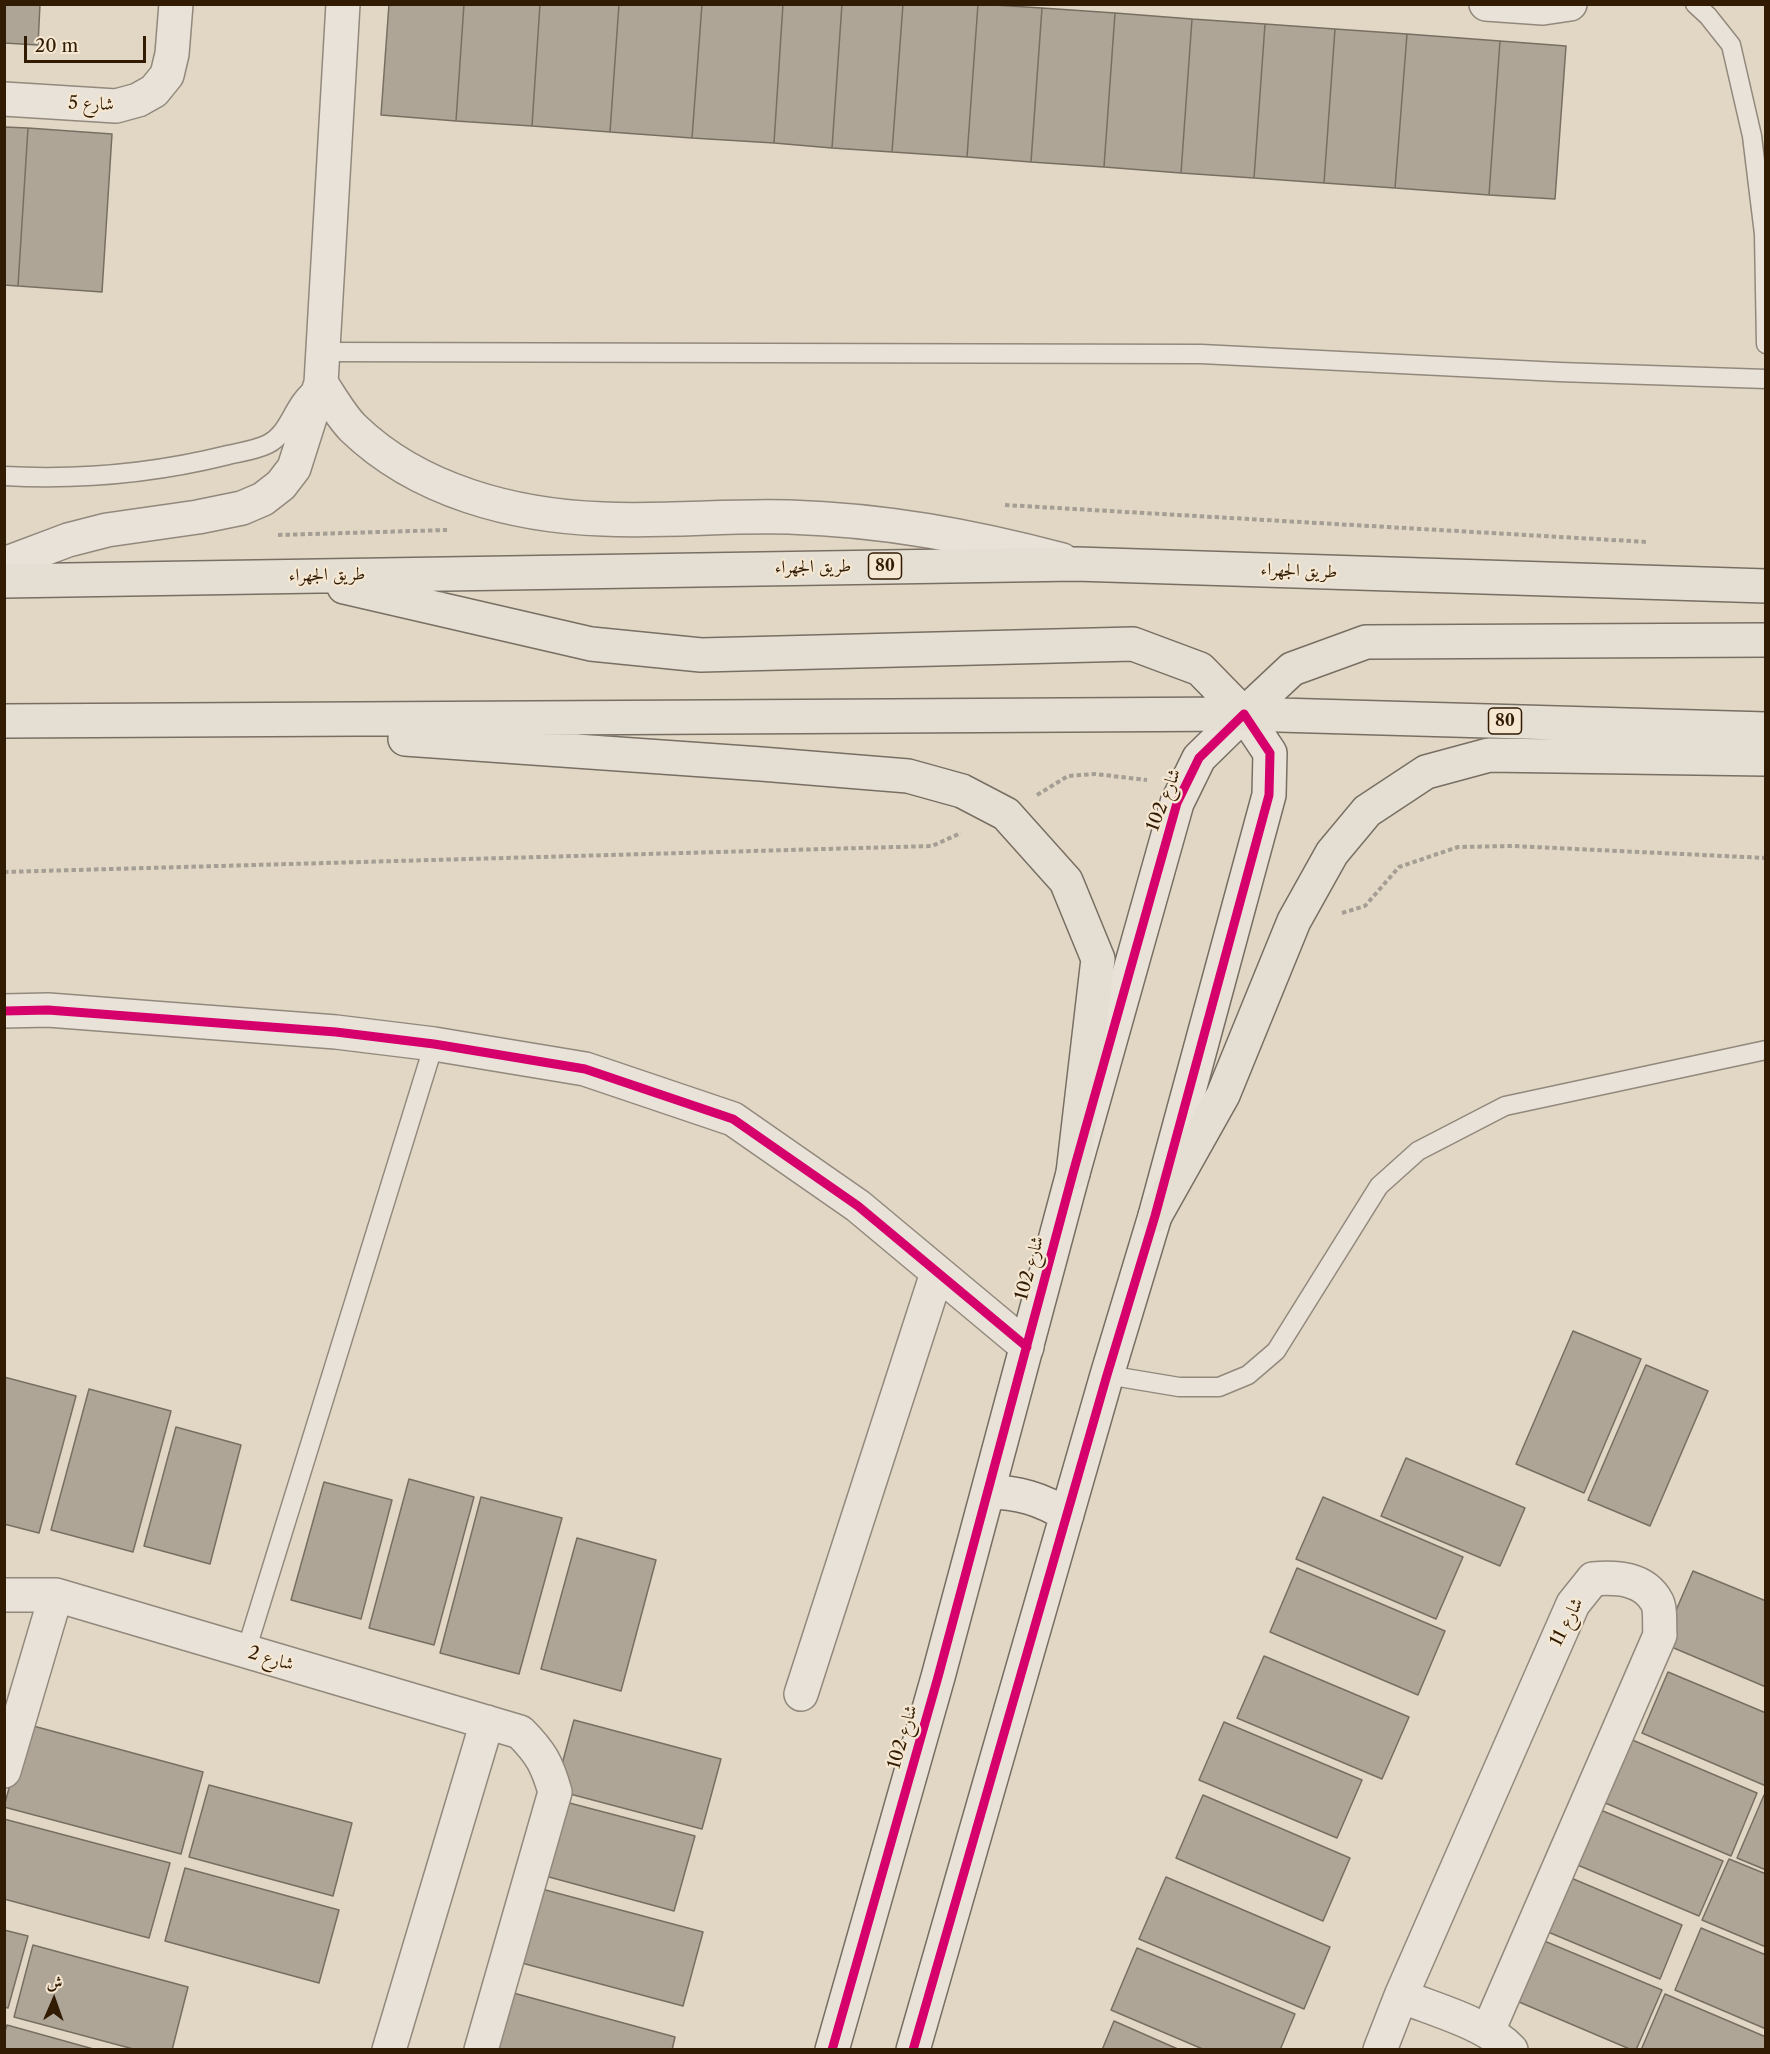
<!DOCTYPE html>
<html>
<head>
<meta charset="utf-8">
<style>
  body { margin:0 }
  #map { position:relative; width:1770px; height:2054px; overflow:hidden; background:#e2d7c5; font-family:"Libre Caslon Text",Amiri,serif }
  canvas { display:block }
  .frame { position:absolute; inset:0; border:6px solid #311b03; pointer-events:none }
  .north { position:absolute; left:24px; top:1970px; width:60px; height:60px; -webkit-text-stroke:4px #f5e7d1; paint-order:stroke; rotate:2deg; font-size:16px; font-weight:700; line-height:24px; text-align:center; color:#311b03 }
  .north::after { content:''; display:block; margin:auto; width:21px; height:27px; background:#311b03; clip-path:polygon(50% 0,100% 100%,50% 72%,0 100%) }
  .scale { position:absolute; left:24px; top:36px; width:122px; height:27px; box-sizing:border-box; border:3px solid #311b03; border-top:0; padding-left:8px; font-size:18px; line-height:21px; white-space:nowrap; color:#311b03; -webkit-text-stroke:4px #f5e7d1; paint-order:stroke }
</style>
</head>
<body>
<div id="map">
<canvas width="1770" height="2054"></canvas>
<div class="frame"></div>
<div class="north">ش</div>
<div class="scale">20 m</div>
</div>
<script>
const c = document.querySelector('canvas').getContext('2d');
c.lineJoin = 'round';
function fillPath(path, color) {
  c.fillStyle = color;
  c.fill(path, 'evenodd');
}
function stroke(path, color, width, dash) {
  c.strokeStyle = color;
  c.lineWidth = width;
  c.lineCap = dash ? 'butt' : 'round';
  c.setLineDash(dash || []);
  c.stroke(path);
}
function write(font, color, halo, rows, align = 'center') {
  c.font = font + ' "Libre Caslon Text",Amiri,serif';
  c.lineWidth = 4.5;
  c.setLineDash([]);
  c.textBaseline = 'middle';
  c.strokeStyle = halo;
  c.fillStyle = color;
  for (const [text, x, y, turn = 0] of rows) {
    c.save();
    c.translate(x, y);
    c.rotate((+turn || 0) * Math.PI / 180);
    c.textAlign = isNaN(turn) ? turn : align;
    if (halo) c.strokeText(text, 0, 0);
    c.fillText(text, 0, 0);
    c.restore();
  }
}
const building = new Path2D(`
  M4,4H40L38,45L4,43Z
  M389,4H464L456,121L381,115Z
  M464,4H540L532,126L456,121Z
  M540,4H619L610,132L532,126Z
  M619,4H702L692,138L610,132Z
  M702,4H783L774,143L692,138Z
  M783,4H842L832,148L774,143Z
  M842,4H903L892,152L832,148Z
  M903,4H978L967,157L892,152Z
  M978,4L1042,8L1031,162L967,157Z
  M1042,8L1115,13L1104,167L1031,162Z
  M1115,13L1192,19L1181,173L1104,167Z
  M1192,19L1265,24L1254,178L1181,173Z
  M1265,24L1335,29L1324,183L1254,178Z
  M1335,29L1407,34L1395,188L1324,183Z
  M1407,34L1500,41L1489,195L1395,188Z
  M1500,41L1566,46L1555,199L1489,195Z
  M4,127L28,128L18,286L4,285Z
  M28,128L112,134L102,292L18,286Z
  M1573,1331L1641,1359L1584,1493L1516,1464Z
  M1646,1365L1708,1391L1650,1526L1588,1500Z
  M4,1377L76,1396L39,1533L4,1524Z
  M89,1389L171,1411L133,1552L51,1530Z
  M176,1427L241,1445L210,1564L144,1546Z
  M1406,1458L1525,1508L1500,1566L1381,1516Z
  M409,1479L474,1497L434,1645L369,1628Z
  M324,1482L392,1500L361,1619L291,1600Z
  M481,1497L562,1518L519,1674L440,1653Z
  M1323,1497L1463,1557L1436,1619L1296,1559Z
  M577,1538L656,1560L621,1691L541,1669Z
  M1297,1568L1445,1631L1418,1695L1270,1632Z
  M1693,1571L1766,1601V1687L1662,1643Z
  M1264,1656L1409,1717L1382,1779L1237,1718Z
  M1668,1672L1766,1713V1786L1642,1733Z
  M574,1720L721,1759L702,1829L555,1790Z
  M1224,1722L1362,1780L1337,1838L1199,1780Z
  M26,1724L203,1772L181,1854L4,1807Z
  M1630,1739L1757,1793L1731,1856L1603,1802Z
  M209,1785L352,1823L333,1896L189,1857Z
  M1203,1795L1350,1858L1323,1921L1176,1858Z
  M1764,1795L1766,1796V1870L1737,1858Z
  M558,1800L695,1836L674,1911L538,1874Z
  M1591,1806L1723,1861L1699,1916L1568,1861Z
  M4,1819L170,1863L149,1938L4,1899Z
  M1729,1859L1766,1874V1947L1702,1920Z
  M185,1868L339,1910L319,1983L165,1941Z
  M1564,1875L1682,1925L1660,1979L1541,1929Z
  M1166,1877L1330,1947L1304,2009L1139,1939Z
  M538,1888L703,1932L683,2006L518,1962Z
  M1701,1928L1766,1955V2029L1675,1990Z
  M4,1930L28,1936L8,2008L4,2007Z
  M1537,1938L1662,1990L1636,2050H1632L1512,1999Z
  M33,1945L188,1987L172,2050H137L14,2017Z
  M1137,1948L1295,2014L1280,2050H1205L1111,2010Z
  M506,1991L675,2037L672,2050H490Z
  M1665,1994L1766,2037V2050H1641Z
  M1114,2021L1180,2050H1102Z
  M7,2025L97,2050H4V2034Z`);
const path = new Path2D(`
  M1005,505L1648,542
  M278,535L447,530
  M1037,795L1068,776L1095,774L1147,780
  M4,872L932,846L961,833
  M1342,913L1365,906L1399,867L1458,847L1513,846L1766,858`);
const lane = new Path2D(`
  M1695,4L1708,16L1731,45L1752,136L1764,234L1766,344
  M323,352L1201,354L1559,372L1766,379
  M4,476C78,480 156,473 228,455C241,452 256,450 268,444C291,432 292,404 314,388
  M1107,1375L1179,1387H1219L1248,1375L1276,1351L1379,1186L1418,1151L1505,1106L1766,1050
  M246,1651L434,1044`);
const street = new Path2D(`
  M1486,4L1543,8L1570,4
  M4,99L116,106L138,100L154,91L167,75L172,54L176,4
  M321,383C331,398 341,416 353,428C418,491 514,516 603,519C665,522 727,515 789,517C884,520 971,536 1062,560
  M4,564L68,540L107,530L198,517L242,508L263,499L281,485L294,468L321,383L343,4
  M4,1011L48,1010L336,1032L434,1044L585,1069L733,1119L858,1206L1027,1347
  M4,1595H56L520,1732C541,1753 547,1764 555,1792L481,2050
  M801,1694L937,1273
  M4,1771L56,1595
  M1401,1996C1435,2010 1486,2023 1511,2050
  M389,2050L487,1722
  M1380,2050L1401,1996L1573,1604L1593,1579C1617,1577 1644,1578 1657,1602C1661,1610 1659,1626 1660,1635L1488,2031`);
const secondary = new Path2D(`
  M988,1492C1018,1492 1041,1499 1067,1515
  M832,2050L938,1677L1073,1173L1177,803L1199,758L1244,714L1270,753L1269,795L1155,1216L1107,1375L913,2050`);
const highway = new Path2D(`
  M4,581L1076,564L1766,586
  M344,587L591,644L701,655L1133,644L1200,669L1244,714
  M1244,714L1292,669L1366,642L1766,640
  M4,721L1244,714L1766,729
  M405,739L761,764L908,776L962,791L1006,814L1066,881L1098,959L1073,1173
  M1155,1216L1223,1095L1294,921L1332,853L1367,811L1426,772L1489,755L1766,759`);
const cycleway = new Path2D(`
  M4,1011L48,1010L336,1032L434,1044L585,1069L733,1119L858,1206L1027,1347
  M832,2050L938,1677L1073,1173L1177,803L1199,758L1244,714L1270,753L1269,795L1155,1216L1107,1375L913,2050`);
const shields = [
  [885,566,33],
  [1505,721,33]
];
const shieldNames = [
  ["80",885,566],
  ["80",1505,721]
];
const streetNames = [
  ["شارع 5",91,104,2],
  ["طريق الجهراء",813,567,-1],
  ["طريق الجهراء",1299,571,2],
  ["طريق الجهراء",327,575,-1],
  ["شارع 102",1164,800,-69],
  ["شارع 102",1030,1268,-75],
  ["شارع 11",1567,1622,-63],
  ["شارع 2",271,1659,16],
  ["شارع 102",903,1737,-74]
];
fillPath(building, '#aea597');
stroke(building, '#786f63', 1.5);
stroke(lane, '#92897c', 21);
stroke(street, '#92897c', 36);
stroke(secondary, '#786f63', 36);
stroke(highway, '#786f63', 36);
stroke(path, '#a59e95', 4, [4.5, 3]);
stroke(lane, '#e8e2d9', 18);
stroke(street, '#e8e2d9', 33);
stroke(secondary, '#e8e2d9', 33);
stroke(highway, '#e5ded3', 33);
stroke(cycleway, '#d6006c', 9);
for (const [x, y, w] of shields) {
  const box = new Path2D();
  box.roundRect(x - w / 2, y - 13, w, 26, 4.5);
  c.fillStyle = '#f5e7d1';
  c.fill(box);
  stroke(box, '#311b03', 1.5);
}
write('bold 16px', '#311b03', null, shieldNames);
write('18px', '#311b03', '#f5e7d1', streetNames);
</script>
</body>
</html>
